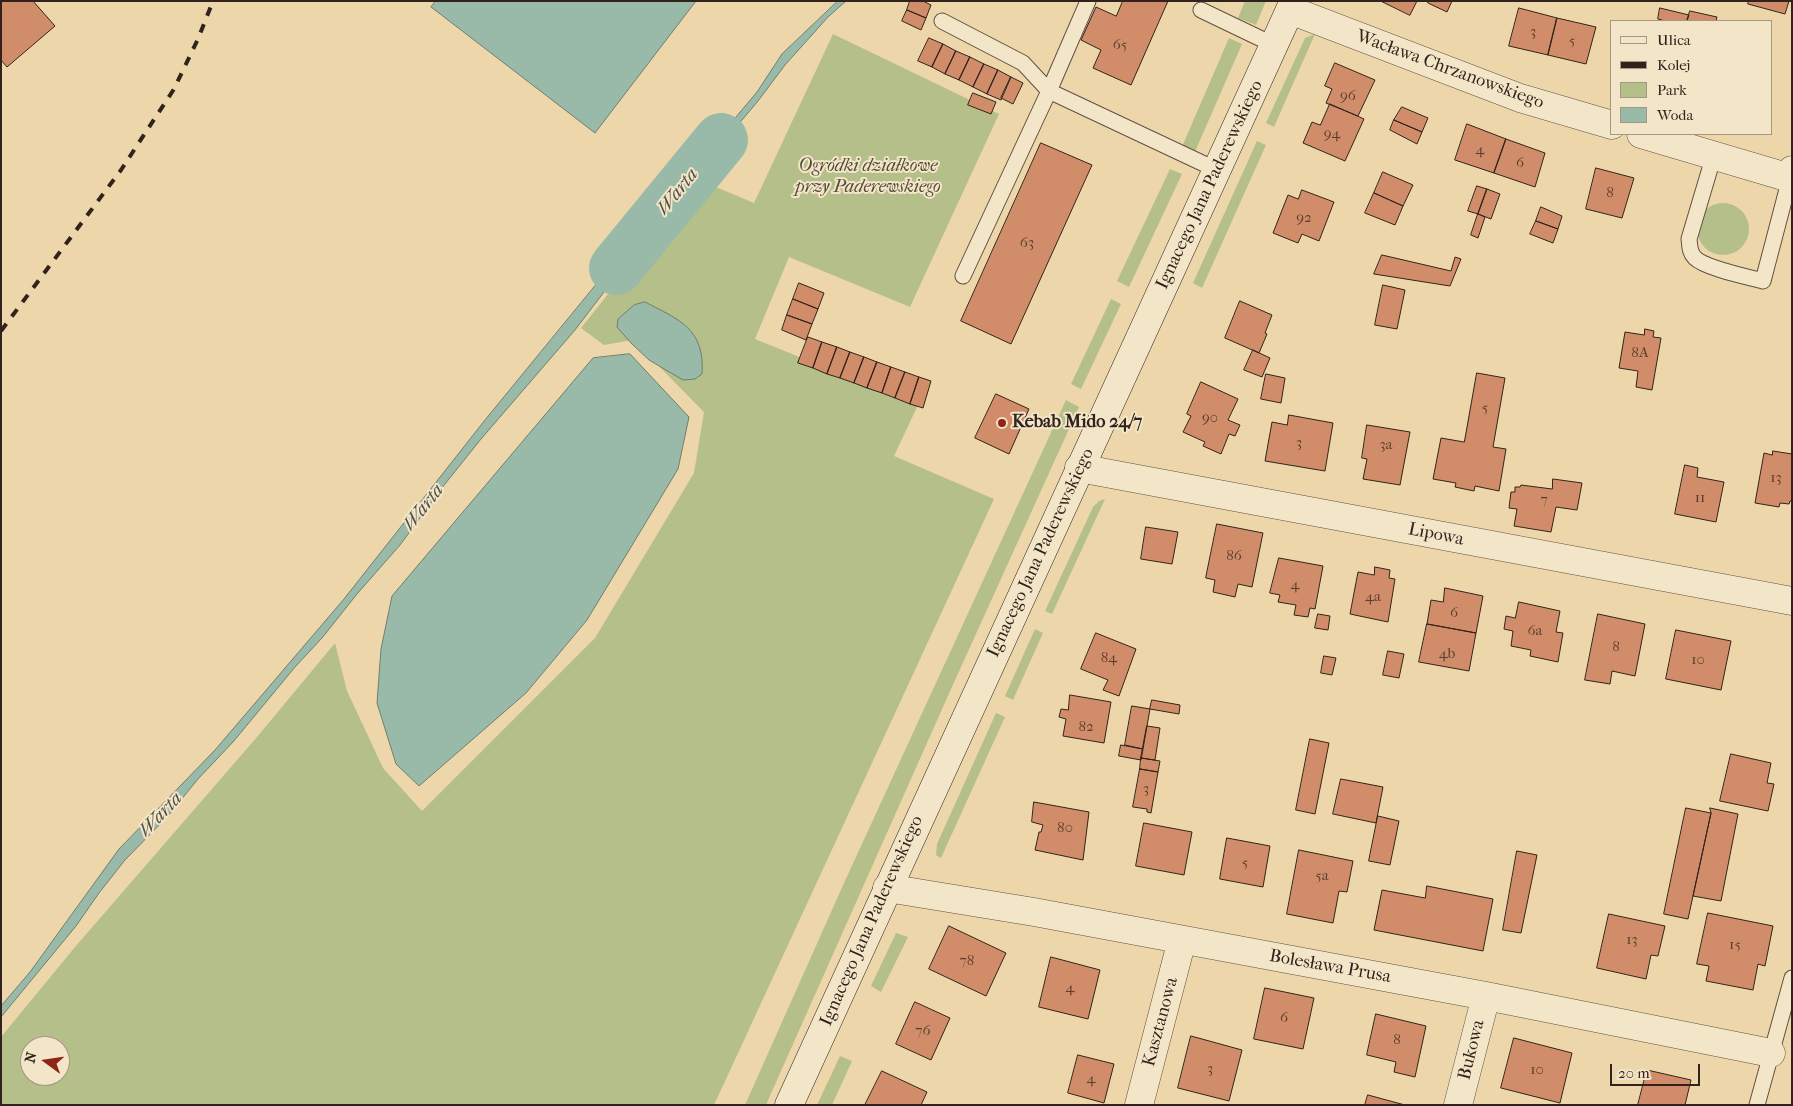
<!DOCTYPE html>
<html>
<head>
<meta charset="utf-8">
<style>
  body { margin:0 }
  #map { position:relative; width:1793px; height:1106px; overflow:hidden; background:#edd7aa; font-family:"IM FELL French Canon",serif }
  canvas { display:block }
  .frame { position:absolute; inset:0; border:2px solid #31231c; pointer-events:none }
  .legend { position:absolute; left:1610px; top:20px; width:162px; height:115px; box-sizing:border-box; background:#f3e5c8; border:1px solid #a59783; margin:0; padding:6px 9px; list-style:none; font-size:15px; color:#31231c }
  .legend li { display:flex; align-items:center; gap:10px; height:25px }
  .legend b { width:25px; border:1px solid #a59783 }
  .north { position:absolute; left:20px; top:1036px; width:50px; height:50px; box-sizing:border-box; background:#f3e5c8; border:1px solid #a59783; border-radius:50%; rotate:284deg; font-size:14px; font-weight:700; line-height:20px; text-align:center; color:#31231c }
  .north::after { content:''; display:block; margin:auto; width:18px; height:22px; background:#8f2418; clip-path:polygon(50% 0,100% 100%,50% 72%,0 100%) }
  .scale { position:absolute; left:1610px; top:1064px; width:90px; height:22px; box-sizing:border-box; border:2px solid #31231c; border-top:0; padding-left:6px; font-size:15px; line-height:18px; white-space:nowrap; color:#31231c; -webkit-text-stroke:4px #f3e5c8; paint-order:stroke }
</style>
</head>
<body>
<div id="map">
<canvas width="1793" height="1106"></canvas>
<div class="frame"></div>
<ul class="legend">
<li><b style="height:6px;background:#f3e5c8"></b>Ulica</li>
<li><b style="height:6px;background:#31231c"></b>Kolej</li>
<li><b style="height:14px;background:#b5bf8a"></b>Park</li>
<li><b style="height:14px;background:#99baa8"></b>Woda</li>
</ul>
<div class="north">N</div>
<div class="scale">20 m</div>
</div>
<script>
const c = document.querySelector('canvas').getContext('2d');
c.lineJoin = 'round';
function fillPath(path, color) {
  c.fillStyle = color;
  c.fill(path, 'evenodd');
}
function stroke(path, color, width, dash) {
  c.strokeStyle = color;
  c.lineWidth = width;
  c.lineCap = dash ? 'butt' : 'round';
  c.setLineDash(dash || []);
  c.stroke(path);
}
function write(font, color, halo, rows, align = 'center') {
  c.font = font + ' "IM FELL French Canon",serif';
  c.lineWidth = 4;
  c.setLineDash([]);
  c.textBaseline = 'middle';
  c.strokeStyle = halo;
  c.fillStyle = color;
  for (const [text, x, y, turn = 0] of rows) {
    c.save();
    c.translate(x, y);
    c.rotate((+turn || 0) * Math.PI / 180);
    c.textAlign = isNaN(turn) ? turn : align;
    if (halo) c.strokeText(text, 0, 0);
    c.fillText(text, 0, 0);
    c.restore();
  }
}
const green = new Path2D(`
  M1245,1H1266L1256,25L1238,18Z
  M833,34L999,114L910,307L789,257L755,339L918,405L894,456L994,499L714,1105H1V1037L75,947L257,737L335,643L347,691L383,768L422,811L595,638L694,473L704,412L633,340L604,345L581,328L699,180L754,203ZM30,1046H60V1076H30Z
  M1315,34L1274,127L1266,123L1305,38Z
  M1229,38L1242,44L1194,154L1181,149Z
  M1257,141L1266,145L1202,288L1193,283Z
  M1170,169L1182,174L1129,287L1117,281Z
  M1697 229a26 26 0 1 1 52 0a26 26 0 1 1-52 0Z
  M1111,299L1121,304L1081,389L1071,384Z
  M1066,400L1079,407L951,689L773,1089L766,1105H745L844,883Z
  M1105,499L1052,614L1045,611L1093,507L1099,501Z
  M1035,629L1043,633L1013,700L1005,696Z
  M996,713L1005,717L941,858L936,855L937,844Z
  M896,933L908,937L881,992L871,986Z
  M840,1056L852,1061L832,1105H817Z`);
const water = new Path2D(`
  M436,1H696L595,133L431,7Z
  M838,1H846L828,17L785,65L758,101L676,198L671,194L757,92L782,54Z
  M659,208L667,216L620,271L575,330L481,439L445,484L400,545L357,594L322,638L295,667L233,742L198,779L167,817L125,860L99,893L76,926L1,1017V1006L30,972L119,849L215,750L344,599L485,420Z
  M645,302C680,320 705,329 702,374L695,379L683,380L649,360L631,343L617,327L618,319L634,305Z
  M630,354L689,417L678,469L587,620L526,693L419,786L396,764L377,703L381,649L392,596L593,358Z`);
const river = new Path2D(`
  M616,268L721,140`);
const building = new Path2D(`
  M1,1H33L55,26L7,67L1,60Z
  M910,1H923L931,5L926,18L907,10Z
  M1123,1H1168L1131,85L1093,68L1101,50L1081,40L1096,7L1116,16Z
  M1381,1H1417L1410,15Z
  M1428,1H1452L1447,12L1428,3Z
  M1749,1H1789L1785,14L1748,4Z
  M1519,8L1557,18L1548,55L1509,46Z
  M1660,8L1689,15L1687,21H1665L1658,19Z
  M907,10L926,18L921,30L902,21Z
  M1690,11L1717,17L1716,21H1687Z
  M1557,18L1596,27L1586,64L1548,55Z
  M929,38L943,44L932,67L918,61Z
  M943,44L956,51L945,74L932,67Z
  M956,51L970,57L959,80L945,74Z
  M970,57L984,64L973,87L959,80Z
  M1335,63L1375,80L1358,116L1326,103L1332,89L1325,86Z
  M984,64L998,70L987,94L973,87Z
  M998,70L1011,77L1001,100L987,94Z
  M1011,77L1023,83L1013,104L1001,98Z
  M973,93L996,102L991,114L968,105Z
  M1330,104L1364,119L1345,161L1303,143L1312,122L1320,125Z
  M1402,107L1428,118L1422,132L1394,120Z
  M1394,120L1422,132L1417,144L1390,130Z
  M1467,124L1506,139L1494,173L1455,160Z
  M1506,139L1545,153L1535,187L1494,173Z
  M1041,143L1092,165L1011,344L961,321Z
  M1596,168L1634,178L1622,218L1586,209Z
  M1383,172L1413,185L1403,206L1374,193Z
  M1477,186L1487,189L1478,214L1468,211Z
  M1487,189L1500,194L1491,219L1478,214Z
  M1302,190L1334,202L1319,241L1302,234L1298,243L1273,233L1288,195L1298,199Z
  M1374,193L1403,206L1395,225L1365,213Z
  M1541,207L1562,216L1558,229L1536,221Z
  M1478,214L1485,217L1478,238L1471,235Z
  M1536,221L1558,229L1553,243L1530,234Z
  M1382,255L1451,271L1455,257L1461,259L1450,286L1374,274Z
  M799,283L824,293L818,309L793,299Z
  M1383,285L1405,290L1397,329L1375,325Z
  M793,299L818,309L812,324L787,315Z
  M1240,301L1272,315L1265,333L1267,334L1259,353L1225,338Z
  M787,315L812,324L806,340L782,330Z
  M1645,329L1654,331L1653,337L1661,338L1652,390L1636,387L1638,371L1619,368L1625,332L1644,335Z
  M808,337L822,342L813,368L798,363Z
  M822,342L837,347L827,374L813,368Z
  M837,347L850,352L840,378L827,374Z
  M1253,350L1270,358L1262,377L1244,370Z
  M850,352L864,357L854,383L840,378Z
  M864,357L877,362L867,388L854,383Z
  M877,362L891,367L882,393L867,388Z
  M891,367L905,372L895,398L882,393Z
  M905,372L919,377L910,404L895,398Z
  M1477,373L1505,378L1493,447L1506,449L1499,491L1475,486L1474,491L1455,487L1456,483L1433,479L1441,438L1464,442Z
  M1266,374L1285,378L1281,403L1261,399Z
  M919,377L931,381L923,408L910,404Z
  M1201,382L1238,399L1228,420L1240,425L1235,436L1229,434L1221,454L1203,446L1205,442L1183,432L1191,416L1187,414Z
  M996,394L1029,409L1009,454L975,438Z
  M1289,415L1333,423L1325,471L1265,461L1272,422L1287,425Z
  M1367,425L1410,432L1400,485L1363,479L1367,459L1362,458Z
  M1773,451L1792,454V501H1790L1789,504L1780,503L1779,507L1755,503L1764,453L1772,455Z
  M1685,465L1698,468L1697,477L1724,482L1716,522L1675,514Z
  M1553,479L1582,483L1577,510L1556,507L1551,532L1514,526L1517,509L1509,508L1511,492H1515V487H1520L1521,485L1552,489Z
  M1217,524L1263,533L1252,587L1238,584L1235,597L1213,592L1215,580L1206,578Z
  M1146,527L1178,532L1172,564L1141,559Z
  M1279,558L1323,566L1315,609L1310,608L1308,617L1294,615L1296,605L1278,602L1280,595L1270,593Z
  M1375,567L1390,570L1389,578L1395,579L1388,622L1350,614L1358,572L1374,575Z
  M1445,588L1483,596L1476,633L1427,624L1431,600L1443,602Z
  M1519,602L1560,611L1556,632L1563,633L1558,662L1530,656L1531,650L1511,646L1513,631L1504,629L1506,616L1515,618Z
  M1318,614L1330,616L1328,630L1315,628Z
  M1598,614L1645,624L1635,676L1612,671L1610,684L1585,680Z
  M1427,624L1476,633L1469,671L1419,662Z
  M1676,630L1731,641L1721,690L1666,679Z
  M1096,633L1136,649L1119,696L1103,690L1108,680L1081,669Z
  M1388,651L1404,654L1399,678L1383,675Z
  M1324,656L1336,658L1332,675L1321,673Z
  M1070,695L1111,702L1104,743L1063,736L1066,719L1059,717L1061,709L1068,710Z
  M1152,700L1180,705L1179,714L1150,709Z
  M1132,706L1150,709L1143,749L1125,745Z
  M1147,726L1160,728L1155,760L1141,758Z
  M1310,739L1329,743L1315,814L1296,810Z
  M1121,745L1143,749L1141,760L1119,756Z
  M1731,754L1771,763L1767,783L1774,784L1768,811L1720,801Z
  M1141,758L1160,761L1158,772L1140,769Z
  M1140,769L1158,772L1151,813L1147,812V809L1133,807Z
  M1341,779L1383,787L1376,823L1333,814Z
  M1034,802L1089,812L1083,860L1035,850L1039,832H1041L1043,825L1032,822Z
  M1686,808L1711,813L1688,919L1664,914Z
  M1710,808L1738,814L1721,901L1693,896L1711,813Z
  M1378,816L1399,821L1390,865L1369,861Z
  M1144,823L1192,832L1184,875L1136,866Z
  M1227,838L1270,846L1263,887L1220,879Z
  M1299,850L1353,861L1347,892L1339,891L1333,923L1287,914Z
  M1517,851L1537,855L1521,933L1503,930Z
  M1427,886L1493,899L1483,951L1374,930L1382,890L1425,898Z
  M1708,913L1773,926L1765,966L1758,964L1753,990L1706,981L1709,966L1697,964Z
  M1609,914L1665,926L1658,956L1651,955L1646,979L1597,968Z
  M949,926L1006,953L986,996L929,969Z
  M1051,957L1100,970L1088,1019L1039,1007Z
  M1265,988L1314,998L1303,1049L1254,1039Z
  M915,1002L950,1018L931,1060L896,1044Z
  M1376,1014L1426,1026L1415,1077L1394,1072L1396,1062L1367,1055Z
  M1191,1036L1242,1050L1229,1101L1178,1088Z
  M1514,1038L1572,1053L1560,1103L1501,1088Z
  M1078,1055L1114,1064L1104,1103L1068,1093Z
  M1647,1070L1691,1080L1685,1105H1638Z
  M882,1071L927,1092L921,1105H865Z
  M1368,1095L1405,1105H1365Z`);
const lane = new Path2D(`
  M1201,10L1274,45
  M942,21L1023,63L1049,91L1217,170
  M1714,155L1689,239C1690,246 1689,252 1695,258C1705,268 1748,277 1763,281L1790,178
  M963,276L1049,91L1088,1
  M1757,1105L1792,978`);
const street = new Path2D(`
  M1290,10L1520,98L1612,125
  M1641,134L1790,178L1792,170
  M1079,468L1792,601
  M887,888L1034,912L1486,996L1771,1053
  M1139,1105L1182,940
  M1458,1105L1486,996`);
const secondary = new Path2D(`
  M789,1105L1294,1`);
const rail = new Path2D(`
  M1,331L121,170L174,89L198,39L213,1`);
const markers = [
  [1002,423,5,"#8f2418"]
];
const numberNames = [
  ["3",1533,32],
  ["5",1572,41],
  ["65",1120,45],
  ["96",1348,96],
  ["94",1332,134],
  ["4",1480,150],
  ["6",1520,163],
  ["8",1610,193],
  ["92",1304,218],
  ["63",1027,243],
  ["8A",1640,353],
  ["5",1485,408],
  ["90",1210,418],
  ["3",1299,443],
  ["3a",1386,445],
  ["13",1776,478],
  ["11",1700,498],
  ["7",1544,500],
  ["86",1234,556],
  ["4",1295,585],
  ["4a",1373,597],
  ["6",1454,613],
  ["6a",1535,631],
  ["8",1616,647],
  ["4b",1447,654],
  ["84",1109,658],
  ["10",1698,660],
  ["82",1086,727],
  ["3",1146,789],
  ["80",1065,828],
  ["5",1245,863],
  ["5a",1322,876],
  ["13",1632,940],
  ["15",1735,945],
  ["78",967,961],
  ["4",1070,988],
  ["6",1284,1018],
  ["76",923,1031],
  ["8",1397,1040],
  ["3",1210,1069],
  ["10",1537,1070],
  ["4",1091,1079]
];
const streetNames = [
  ["Wacława Chrzanowskiego",1450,70,20],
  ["Ignacego Jana Paderewskiego",1210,185,-65],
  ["Lipowa",1436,535,11],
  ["Ignacego Jana Paderewskiego",1041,553,-65],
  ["Ignacego Jana Paderewskiego",872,921,-66],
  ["Bolesława Prusa",1330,967,10],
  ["Kasztanowa",1161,1022,-75],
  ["Bukowa",1472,1050,-76]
];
const parkNames = [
  ["Ogródki działkowe",868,167],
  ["przy Paderewskiego",868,188]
];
const poiNames = [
  ["Kebab Mido 24/7",1012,423]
];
const waterNames = [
  ["Warta",678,192,-51],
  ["Warta",424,508,-52],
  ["Warta",161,815,-46]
];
fillPath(green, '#b5bf8a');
fillPath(water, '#99baa8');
stroke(water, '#6f7e70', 1);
stroke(river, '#99baa8', 54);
fillPath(building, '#d18d69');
stroke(building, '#31231c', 1);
stroke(lane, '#605040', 17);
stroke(street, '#605040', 29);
stroke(secondary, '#31231c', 29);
stroke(lane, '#f3e5c8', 15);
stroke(street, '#f3e5c8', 28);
stroke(secondary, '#f3e5c8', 28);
stroke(rail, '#31231c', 4, [9, 9]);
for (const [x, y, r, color] of markers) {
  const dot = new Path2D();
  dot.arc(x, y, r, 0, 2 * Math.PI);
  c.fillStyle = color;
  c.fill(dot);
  stroke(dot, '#f3e5c8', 2);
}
write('15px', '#593e2f', null, numberNames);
write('18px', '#31231c', '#f3e5c8', streetNames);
write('italic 18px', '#524a38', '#f3e5c8', parkNames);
write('bold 18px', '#31231c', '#f3e5c8', poiNames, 'left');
write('italic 19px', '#505046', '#f3e5c8', waterNames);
</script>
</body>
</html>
